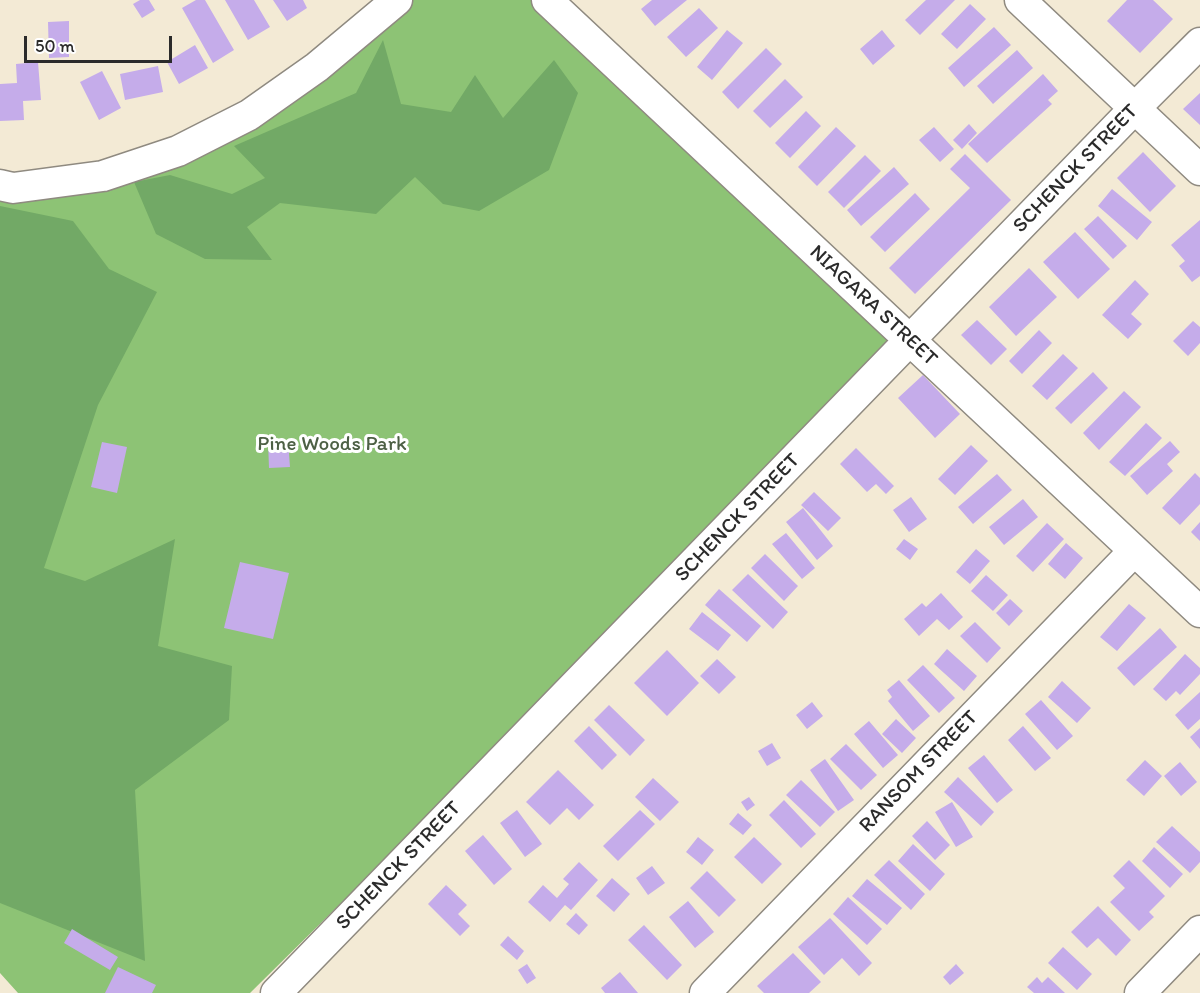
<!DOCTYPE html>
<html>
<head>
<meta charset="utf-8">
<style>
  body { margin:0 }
  #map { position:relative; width:1200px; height:993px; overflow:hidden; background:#f3ead5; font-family:Itim,sans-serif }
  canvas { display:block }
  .scale { position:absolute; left:24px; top:36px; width:148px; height:27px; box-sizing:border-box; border:3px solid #2b2b2b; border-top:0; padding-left:8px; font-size:18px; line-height:21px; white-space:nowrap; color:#2b2b2b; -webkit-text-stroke:4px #fff; paint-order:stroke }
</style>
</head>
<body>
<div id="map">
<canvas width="1200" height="993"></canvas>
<div class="scale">50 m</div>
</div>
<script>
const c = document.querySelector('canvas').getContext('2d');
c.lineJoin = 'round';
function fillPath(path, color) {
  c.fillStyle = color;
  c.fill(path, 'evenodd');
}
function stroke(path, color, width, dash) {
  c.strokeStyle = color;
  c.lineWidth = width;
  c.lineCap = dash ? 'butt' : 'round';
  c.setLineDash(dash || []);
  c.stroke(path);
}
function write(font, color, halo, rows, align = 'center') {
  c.font = font + ' Itim,sans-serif';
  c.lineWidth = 6;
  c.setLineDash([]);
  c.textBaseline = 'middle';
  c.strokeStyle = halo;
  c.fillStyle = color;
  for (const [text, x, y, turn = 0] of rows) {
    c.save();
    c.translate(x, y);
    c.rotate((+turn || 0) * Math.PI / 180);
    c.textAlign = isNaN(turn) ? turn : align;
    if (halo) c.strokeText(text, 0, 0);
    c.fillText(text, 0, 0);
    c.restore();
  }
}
const green = new Path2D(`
  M397,0H547L910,341L250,993H18L0,973V185L178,151Z`);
const forest = new Path2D(`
  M383,40L401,104L451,112L475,75L503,118L554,60L578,93L549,170L479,211L443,204L415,177L376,214L280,203L247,227L272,260L205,259L156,234L134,182L170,175L232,194L265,178L234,146L356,93Z
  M0,206L73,221L109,269L157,292L98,405L44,568L85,581L175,539L158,646L232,666L229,720L135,790L145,961L0,903Z`);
const building = new Path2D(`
  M140,0H149L155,10L142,18L133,4Z
  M196,0H205L234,50L213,63L182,8Z
  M225,0H254L270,27L248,40Z
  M273,0H303L307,8L287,21Z
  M652,0H687L655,26L641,9Z
  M926,0H955L920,35L905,20Z
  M1127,0H1153L1173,19L1140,53L1107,21Z
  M970,4L986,19L957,49L941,34Z
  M699,8L718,28L686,57L667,37Z
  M69,21V57L49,58L48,22Z
  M994,27L1011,45L964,87L948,68Z
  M727,30L743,43L712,80L697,67Z
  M882,30L895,46L873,65L860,49Z
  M195,45L208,68L179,84L167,62Z
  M766,48L782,64L738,109L722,92Z
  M1017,50L1033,68L993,104L977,86Z
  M38,62L41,100L23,101L24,120L0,121V84L17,83L16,64Z
  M158,66L163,92L125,100L120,74Z
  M102,71L121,108L99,120L80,82Z
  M1043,74L1058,91L1048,100L1052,104L987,163L968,144Z
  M785,79L803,97L770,128L753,111Z
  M1200,93V125L1183,109Z
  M806,111L821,126L790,158L775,143Z
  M969,124L977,133L962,149L953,140Z
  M836,127L856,146L817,186L798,167Z
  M934,127L954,149L940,162L919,140Z
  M1143,152L1176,186L1150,212L1117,178Z
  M965,154L1011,200L915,294L889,268L970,188L950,169Z
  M865,155L881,171L844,208L828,192Z
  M894,167L909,184L861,226L847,210Z
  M1112,189L1152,222L1137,240L1098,206Z
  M915,193L930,209L885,252L870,237Z
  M1098,216L1127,246L1113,259L1084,229Z
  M1200,220V276L1192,282L1179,266L1185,261L1171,245Z
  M1075,232L1110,269L1078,299L1043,262Z
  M1029,268L1057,297L1016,336L989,307Z
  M1135,280L1149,294L1131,314L1142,324L1128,339L1102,315Z
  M977,320L1007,349L991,365L961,335Z
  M1193,321L1200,327V343L1188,356L1173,341Z
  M1039,330L1052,343L1022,374L1009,361Z
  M1063,354L1078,368L1047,400L1032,386Z
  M1093,372L1108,388L1071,424L1055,408Z
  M923,375L960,414L935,438L898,398Z
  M1124,391L1141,407L1099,450L1083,433Z
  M1146,423L1162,438L1125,476L1109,462Z
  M288,440L290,467L269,468L268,441Z
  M1170,441L1180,452L1167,464L1173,471L1147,495L1130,476Z
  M102,442L127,447L117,493L91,487Z
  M971,445L988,461L955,495L938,479Z
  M856,448L894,486L886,494L876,484L867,492L840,464Z
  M1195,473L1200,478V504L1180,525L1162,508Z
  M997,474L1012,490L973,524L958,507Z
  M814,492L841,518L828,531L801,505Z
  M911,497L927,519L909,532L893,510Z
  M1023,499L1038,517L1004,545L989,527Z
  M803,508L833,546L817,560L786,522Z
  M1200,522V541L1191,532Z
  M1047,523L1064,539L1033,572L1016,556Z
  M786,533L815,568L802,579L772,544Z
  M904,539L918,549L910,560L896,549Z
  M1066,543L1083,558L1065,579L1048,564Z
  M976,549L990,561L970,584L956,572Z
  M765,554L798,586L784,601L751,568Z
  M240,562L289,573L273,639L224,628Z
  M748,574L788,612L773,629L732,590Z
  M986,575L1008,595L993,611L971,591Z
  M719,589L761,626L747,642L705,605Z
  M941,593L963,617L949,630L937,619L919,636L904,619L922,603L926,607Z
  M1010,599L1023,611L1009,626L996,613Z
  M1129,604L1146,618L1117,651L1100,637Z
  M702,612L731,635L718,651L689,629Z
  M975,622L1001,648L987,663L960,636Z
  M1160,628L1177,647L1134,686L1117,668Z
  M947,649L977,676L964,691L934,664Z
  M667,650L699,683L667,716L634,683Z
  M1185,654L1200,668V674L1180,695L1176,691L1166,701L1153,689Z
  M717,659L736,677L719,694L700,676Z
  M923,665L955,698L939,713L907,680Z
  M899,680L930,716L913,731L888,701L892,697L887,690Z
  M1062,681L1091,708L1077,723L1048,697Z
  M1200,692V719L1188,730L1175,715Z
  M1041,700L1073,736L1057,750L1025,714Z
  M812,702L823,716L807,729L796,715Z
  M609,705L645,740L630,756L594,720Z
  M896,719L916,738L902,753L882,734Z
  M869,721L898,755L883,768L854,734Z
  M589,726L617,755L602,770L574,741Z
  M1023,726L1051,758L1035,771L1008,740Z
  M1200,728V749L1190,737Z
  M772,743L781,758L767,766L758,751Z
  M846,744L877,775L861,790L830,759Z
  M984,755L1013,790L997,803L968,768Z
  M825,759L854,800L838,811L810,770Z
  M1145,760L1162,776L1144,796L1126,780Z
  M1180,762L1197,782L1181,796L1164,776Z
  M558,770L594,805L579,820L567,808L550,825L526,802Z
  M958,777L994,812L981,826L944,792Z
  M653,778L679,802L660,821L635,797Z
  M801,780L835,812L820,827L786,795Z
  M749,797L755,805L747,811L741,802Z
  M784,800L816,834L801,848L769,815Z
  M952,802L973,837L956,847L935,812Z
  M517,810L542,844L525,857L500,823Z
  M640,810L655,824L618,861L603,846Z
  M738,813L752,825L743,835L729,824Z
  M927,821L950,845L935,860L912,836Z
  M1172,826L1200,852V862L1190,873L1156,842Z
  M483,835L512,869L494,885L465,851Z
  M698,837L714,850L702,865L686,852Z
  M754,837L782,864L762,884L734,857Z
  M913,844L945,874L930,891L898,861Z
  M1154,847L1183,874L1170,888L1142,861Z
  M889,860L925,894L911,910L874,875Z
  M1129,860L1165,896L1149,912L1154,917L1139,931L1110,902L1125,888L1113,876Z
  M579,862L598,880L571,910L565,905L550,922L528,902L543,885L557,898L569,884L563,879Z
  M652,866L665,883L648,895L636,878Z
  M707,871L736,900L719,917L690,888Z
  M612,878L630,894L614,912L596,896Z
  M867,879L902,908L887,925L852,896Z
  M446,885L467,905L458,914L470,926L460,936L428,904Z
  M848,897L882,929L867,945L833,914Z
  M688,901L714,932L695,948L669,917Z
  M1098,906L1131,940L1116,956L1098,938L1087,948L1071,932Z
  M576,913L588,925L579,935L566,924Z
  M830,918L872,963L859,976L842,958L824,975L798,947Z
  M644,925L682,965L667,980L628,940Z
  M72,929L118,957L110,970L64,943Z
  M508,936L524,951L517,960L500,945Z
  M1063,947L1092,974L1077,990L1048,963Z
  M793,953L821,982L809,993H764L757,986Z
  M527,964L536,978L527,984L518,970Z
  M956,964L964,973L950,985L943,977Z
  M118,967L156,985L152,993H105Z
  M620,972L638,993H605L601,988Z
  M1037,977L1042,983L1048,977L1065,993H1034L1027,987Z`);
const minor = new Path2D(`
  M547,0L1200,612
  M1020,0L1200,170
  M0,185L13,188L103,176L178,151L249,115L317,67L397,0
  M276,993L1135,108L1200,43
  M705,993L1134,551
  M1140,993L1200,931`);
const streetNames = [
  ["SCHENCK STREET",1076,169,-46],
  ["NIAGARA STREET",873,306,43],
  ["SCHENCK STREET",738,518,-46],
  ["RANSOM STREET",919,772,-46],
  ["SCHENCK STREET",399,866,-46]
];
const parkNames = [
  ["Pine Woods Park",332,445]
];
fillPath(green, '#8dc375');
fillPath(forest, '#72a966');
fillPath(building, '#c5acea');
stroke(minor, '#8f8a80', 33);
stroke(minor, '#fff', 30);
write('21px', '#2b2b2b', '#fff', streetNames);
write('21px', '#4d6045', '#fff', parkNames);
</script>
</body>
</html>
